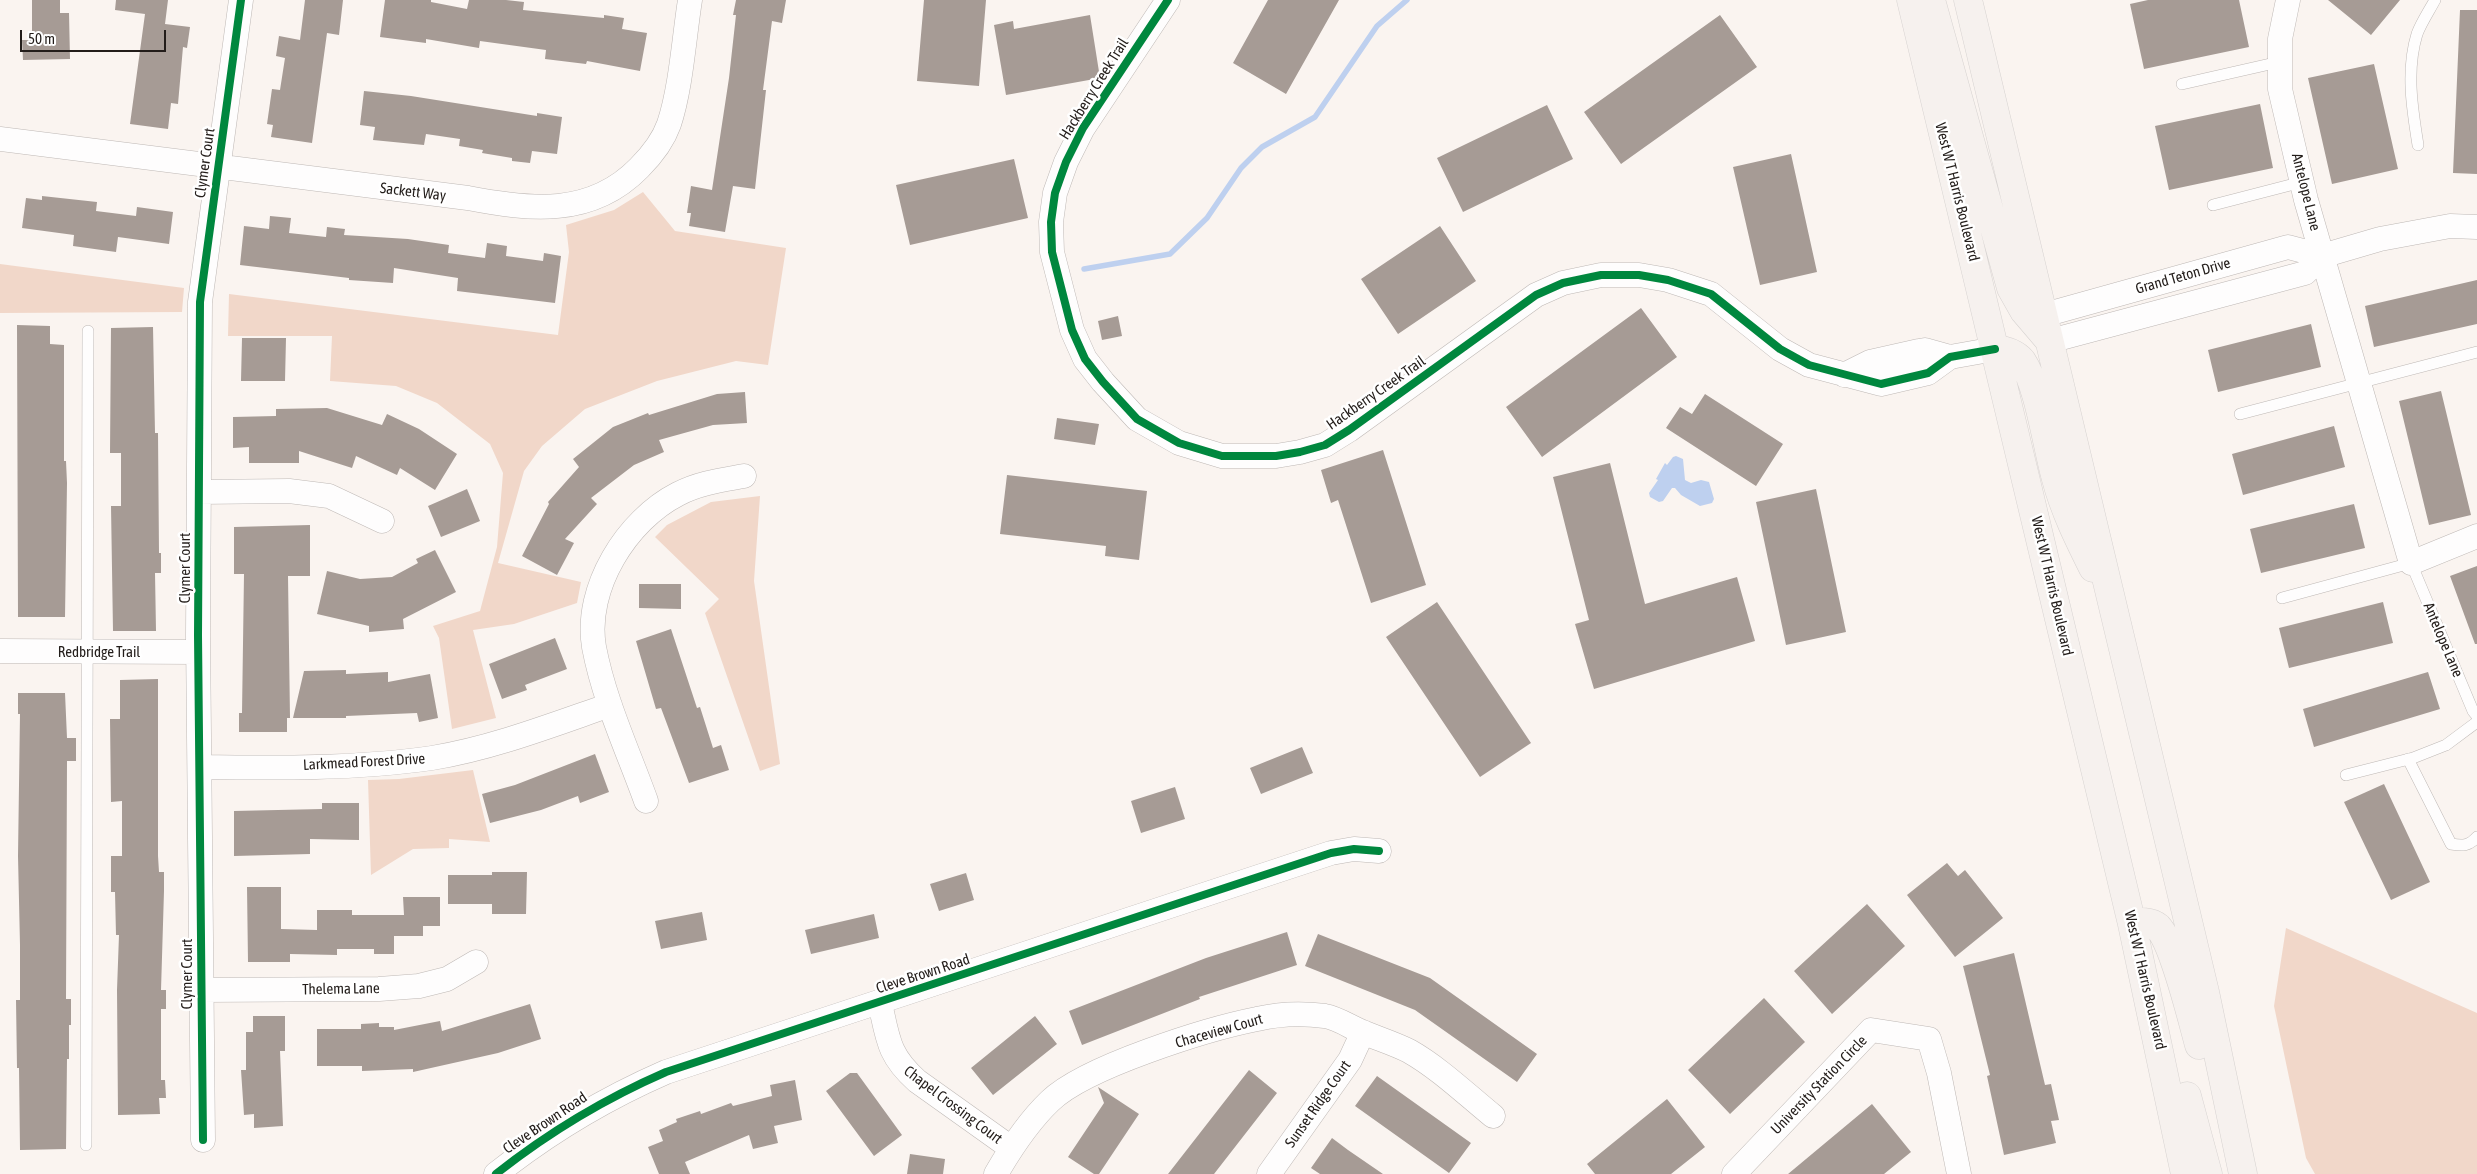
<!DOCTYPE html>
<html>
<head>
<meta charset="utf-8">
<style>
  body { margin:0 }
  #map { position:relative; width:2477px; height:1174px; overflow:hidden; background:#faf4f0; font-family:"Asap Condensed",sans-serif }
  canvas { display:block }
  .scale { position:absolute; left:20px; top:30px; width:146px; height:22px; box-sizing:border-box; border:2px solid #231d1a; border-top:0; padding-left:6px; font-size:15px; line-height:18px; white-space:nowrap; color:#231d1a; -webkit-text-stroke:4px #fff; paint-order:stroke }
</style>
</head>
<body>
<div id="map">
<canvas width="2477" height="1174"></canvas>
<div class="scale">50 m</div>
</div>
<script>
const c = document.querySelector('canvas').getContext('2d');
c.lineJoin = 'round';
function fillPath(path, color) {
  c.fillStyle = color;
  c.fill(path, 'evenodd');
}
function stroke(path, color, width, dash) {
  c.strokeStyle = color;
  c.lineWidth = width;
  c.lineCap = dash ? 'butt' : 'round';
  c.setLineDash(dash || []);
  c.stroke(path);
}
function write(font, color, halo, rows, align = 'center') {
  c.font = font + ' "Asap Condensed",sans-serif';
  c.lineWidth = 5;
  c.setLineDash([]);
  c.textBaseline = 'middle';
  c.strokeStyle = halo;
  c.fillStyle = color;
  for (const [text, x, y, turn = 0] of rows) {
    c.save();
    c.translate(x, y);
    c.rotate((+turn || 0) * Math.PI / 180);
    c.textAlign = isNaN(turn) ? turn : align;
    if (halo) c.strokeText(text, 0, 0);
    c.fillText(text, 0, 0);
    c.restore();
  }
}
const green = new Path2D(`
  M643,192L675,231L786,248L768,365L736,361L657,381L585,409L542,446L524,471L498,563L581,582L577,603L514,624L473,630L496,718L452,729L439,638L433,626L480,611L497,547L503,473L490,444L437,403L396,386L330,381L332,336H228L229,294L558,335L569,252L566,225L614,210Z
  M0,264L184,288L182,312L0,313Z
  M760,496L754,581L780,764L760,771L705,613L719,599L655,537L667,525L711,502Z
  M473,770L490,842L449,839V848L413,849L371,875L368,780L399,779Z
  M2286,928L2477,1013V1174H2315L2306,1158L2274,1006Z`);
const water = new Path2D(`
  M1676,456L1683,459L1685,480L1691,483L1701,480L1709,482L1714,499L1712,503L1700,506L1681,495L1675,488H1672L1663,501L1659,502L1650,497L1649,493L1658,480L1656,479L1665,463L1667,465L1673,457Z`);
const stream = new Path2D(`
  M1084,269L1170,254L1207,218L1241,168L1262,147L1315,117L1377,26L1407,0`);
const building = new Path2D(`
  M32,0H60V13H69L70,59L23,60L22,40H32Z
  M116,0H168L165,24L190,27L187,48L183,47L178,104L171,103L168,129L130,124L145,14L115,10Z
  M305,0H343L339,35L327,33L312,143L271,137L273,125L267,124L272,89L280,90L285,58L276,56L279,36L300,40Z
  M385,0H431V2L467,9L469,0H506L524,2L523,10L604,18V15L624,18L622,29L647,33L640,71L587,61L586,64L545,59L546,50L480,41L479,48L426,39V43L380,37Z
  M736,0H786L782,23L772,21L763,90H766L755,189L733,186L725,232L689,226L691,213H687L691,186L712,190L729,78L736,15H733Z
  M924,0H986L979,86L917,81Z
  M1268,0H1339L1286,94L1233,63Z
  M2148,0H2239L2249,47L2144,69L2130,4Z
  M2328,0H2400L2371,35Z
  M2460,10H2477V174L2453,173Z
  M1090,15L1100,78L1006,95L994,25L1013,21L1014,29Z
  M1720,15L1757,67L1621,164L1584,112Z
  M2374,64L2398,169L2332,184L2308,78Z
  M364,91L411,96L537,116V113L562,117L557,154L532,151L530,163L512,161V158L482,153L483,150L459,146L460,139L426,134L424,145L373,140L375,127L360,125Z
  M2260,104L2273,168L2169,190L2155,126Z
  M1547,105L1573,159L1463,212L1437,158Z
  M1791,154L1817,272L1760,285L1733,167Z
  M1014,159L1028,218L910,245L896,185Z
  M42,196L97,202L96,211L136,216L137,207L173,212L169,244L118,237L116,252L73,246L74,235L22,228L26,198L42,200Z
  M270,216L291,218L289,233L326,237L327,227L345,229L344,235L408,239L449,245L448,253L485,258L487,243L507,246L506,256L543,261L544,253L561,256L555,303L457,291L458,278L394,268L393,283L349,280V278L240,265L244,226L269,229Z
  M1440,226L1476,281L1398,334L1361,279Z
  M2477,280V324L2374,347L2365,306Z
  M1641,308L1677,357L1542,457L1506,407Z
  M1118,316L1122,336L1102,340L1098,321Z
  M2311,324L2321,367L2218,392L2208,350Z
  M17,325L50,326V344L64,345V461H66L67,483L65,617H18Z
  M153,327L155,433H158L159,553H161V573H155L156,631H113L111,506H121V453H110L111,328Z
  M242,338H286L285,381H241Z
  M2441,391L2471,515L2429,525L2399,401Z
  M745,392L747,423L713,425L659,440L664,452L634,465L591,498L597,504L565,539L574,543L557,575L522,556L549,504L548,502L579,467L573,459L613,427L648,413L649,415L717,394Z
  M1705,394L1783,444L1756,486L1666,428L1680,407L1692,414Z
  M327,408L382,425L387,414L419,429L457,454L435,490L400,468L397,475L356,456L352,468L299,451V463H249V447L233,448V417L276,416V409Z
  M1057,418L1099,424L1095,445L1054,439Z
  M2334,426L2345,467L2243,495L2232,454Z
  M1383,450L1426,585L1371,603L1338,500L1331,503L1321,470Z
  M1610,463L1645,604L1737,577L1755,641L1594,689L1575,624L1589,620L1553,477Z
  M1007,475L1147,491L1139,560L1105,556L1106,546L1000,534Z
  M467,489L480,521L441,537L428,506Z
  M1816,489L1846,632L1786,645L1756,502Z
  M2354,504L2365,548L2261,573L2250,529Z
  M310,525V576H288L290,718H287V732H239V713H242L244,574H234V527Z
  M435,550L456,592L403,619L404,629L369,632V626L317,614L327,571L360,579L392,577L418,563L416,559Z
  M2477,566V644H2475L2450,576Z
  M639,584H681V609L639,608Z
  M1437,602L1531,743L1480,777L1386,637Z
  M2383,602L2393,643L2289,668L2279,628Z
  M671,629L697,708L700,707L713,748L721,745L729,770L689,783L661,708L656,709L636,641Z
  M555,638L567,669L525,685L527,690L502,699L489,664Z
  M346,670V674L388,672V682L430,674L438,718L419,722L417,713L346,716V718H293L304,671Z
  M2428,672L2440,709L2314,747L2303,709Z
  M158,679V856L159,872H164V891L161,990H166V1009H161V1080H165L166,1098H159L160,1114L118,1115L117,990L119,935H116L115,892H111V856H122V801L111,802L110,719H120V680Z
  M18,693H65L67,738H76V761H67L66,999H71V1025H69V1059H67L66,1149L20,1150L19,1068H17L16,1000H20V945L18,856L20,714H18Z
  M1302,747L1313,773L1261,794L1250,768Z
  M595,754L609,792L580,803L578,796L541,810L490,823L482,794L515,785Z
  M2384,784L2430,882L2391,900L2344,802Z
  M1175,787L1185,819L1141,833L1131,801Z
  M322,803H359V840L310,839V854L234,856V811L322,809Z
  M1947,863L1958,876L1965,870L2003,918L1955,957L1907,895Z
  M492,872H527L526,914H492V904H448V875H492Z
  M966,873L974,900L939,911L930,884Z
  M247,887H281V929L317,930V910H352V915H404L403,897H440V926H423V936H394V954H374V949H337V955L290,954V962H248Z
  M1867,904L1905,946L1832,1014L1794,971Z
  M702,912L707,940L661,949L655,921Z
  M874,914L879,938L811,954L805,930Z
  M1287,932L1297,965L1199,997L1200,999L1082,1045L1069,1011L1206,958Z
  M1318,934L1430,978L1537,1054L1517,1082L1415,1010L1305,966Z
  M2014,953L2045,1085L2051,1084L2059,1120L2051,1121L2056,1143L2004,1155L1987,1076L1990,1075L1963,966Z
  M1764,998L1805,1042L1730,1114L1688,1070Z
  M530,1004L541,1039L498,1053L413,1072V1069L362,1071V1066H317V1029H361V1024L379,1023V1027H394V1030L440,1021L442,1031Z
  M253,1016H285V1051H280L283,1126L254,1128V1114L244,1115L241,1070H246V1032H253Z
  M1035,1016L1057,1044L993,1095L971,1068Z
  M1249,1070L1277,1093L1214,1174H1168Z
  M850,1073H857L902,1135L874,1156L826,1091Z
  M1377,1076L1471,1143L1449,1173L1355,1106Z
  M795,1080L802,1120L774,1126L778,1143L753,1149L749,1135L685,1162L690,1174H659L648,1147L663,1141L659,1130L677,1122L676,1119L700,1111L701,1114L731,1103L733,1106L772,1096L770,1085Z
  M1098,1087L1139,1114L1099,1174H1094L1068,1157L1104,1103Z
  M1667,1099L1705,1147L1671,1174H1595L1587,1164Z
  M1872,1104L1911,1152L1884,1174H1788Z
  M1332,1138L1348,1150L1383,1174H1320L1311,1168Z
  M910,1154L945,1159L943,1174H907Z`);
const service = new Path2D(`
  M2182,84L2279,62
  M2418,145C2412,108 2406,70 2417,34C2421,23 2429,11 2435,0
  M2213,205L2302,182
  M2240,414L2477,352
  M2282,598L2411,563L2473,711L2477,716
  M2408,759L2451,844C2463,846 2469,846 2477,837
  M2346,775L2413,758L2446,745L2477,722
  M86,1145L88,331`);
const minor = new Path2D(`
  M1168,0L1083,128L1066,162L1055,193L1051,222L1052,252L1072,330L1085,359L1103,382L1137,419L1179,443L1222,456H1276L1300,452L1325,445L1349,430L1536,295L1563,283L1601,275H1639L1668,280L1711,294L1780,349L1809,365L1881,384L1928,373L1950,357L1995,349
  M2288,0L2280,39V89L2306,200L2411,563L2477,536
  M0,139L468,198C530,210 591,217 639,168C652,155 663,141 669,124C681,88 684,38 690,0
  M2044,315L2288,247L2322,256
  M2050,341L2305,273L2322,256L2380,239L2450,226L2477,227
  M1844,375L1870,362L1919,351L1925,350L1950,357
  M199,492L289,491L329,496L382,521
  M0,651L198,652
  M200,767C276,768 356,769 432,758C493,748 552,725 610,705
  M646,801C628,751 604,700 594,647C584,588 627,520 678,494C699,483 722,480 744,476
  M201,990L379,989L419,986L447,979L476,962
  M880,1003C888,1039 888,1055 917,1081L1011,1148
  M203,1140L198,635L200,302L241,0
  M496,1174C549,1132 604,1099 666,1072L1331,853L1354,849L1379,851
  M996,1174C1011,1148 1028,1122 1050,1101C1085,1067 1207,1029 1257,1019C1278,1014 1303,1013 1325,1016C1337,1018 1349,1026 1360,1031C1376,1038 1393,1043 1409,1051C1439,1068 1466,1094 1493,1116
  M1269,1174L1350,1060L1363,1032
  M1734,1174L1871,1030L1929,1039L1939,1073L1959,1174`);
const primary = new Path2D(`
  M1911,0L2132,924L2185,1174
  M1931,0L2011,288L2024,311L2047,338
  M1968,0L2205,992L2243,1174
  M1995,349C2005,350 2015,353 2022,361C2039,386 2047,448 2056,479C2064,510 2079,540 2093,568
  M2132,924C2140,921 2151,921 2158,927C2174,944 2192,1020 2199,1045
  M2187,1096L2208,1174`);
const cycleway = new Path2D(`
  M1168,0L1083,128L1066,162L1055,193L1051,222L1052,252L1072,330L1085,359L1103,382L1137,419L1179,443L1222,456H1276L1300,452L1325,445L1349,430L1536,295L1563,283L1601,275H1639L1668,280L1711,294L1780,349L1809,365L1881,384L1928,373L1950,357L1995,349
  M203,1140L198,635L200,302L241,0
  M496,1174C549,1132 604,1099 666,1072L1331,853L1354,849L1379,851`);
const streetNames = [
  ["Hackberry Creek Trail",1094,89,-58],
  ["Clymer Court",205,163,-82],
  ["Sackett Way",413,192,7],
  ["West W T Harris Boulevard",1957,192,76],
  ["Antelope Lane",2306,192,76],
  ["Grand Teton Drive",2183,276,-16],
  ["Hackberry Creek Trail",1376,393,-35],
  ["Clymer Court",185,568,-90],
  ["West W T Harris Boulevard",2052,586,77],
  ["Antelope Lane",2443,640,67],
  ["Redbridge Trail",99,652],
  ["Larkmead Forest Drive",364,762,-3],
  ["Clymer Court",187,974,-90],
  ["Cleve Brown Road",923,974,-18],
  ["West W T Harris Boulevard",2145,980,77],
  ["Thelema Lane",341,989,-1],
  ["Chaceview Court",1219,1031,-16],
  ["University Station Circle",1819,1085,-46],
  ["Sunset Ridge Court",1318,1104,-55],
  ["Chapel Crossing Court",953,1105,37],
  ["Cleve Brown Road",545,1123,-34]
];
fillPath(green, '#f1d7c9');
fillPath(water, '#bed0ef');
stroke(stream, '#bed0ef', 5.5);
fillPath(building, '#a69b95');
stroke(service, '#beb8b5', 12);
stroke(minor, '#beb8b5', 25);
stroke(primary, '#d6d2d0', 29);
stroke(service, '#fefdfd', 11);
stroke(minor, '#fefdfd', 24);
stroke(primary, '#f6f1ee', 28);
stroke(cycleway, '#00873e', 8);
write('15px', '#231d1a', '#fff', streetNames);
</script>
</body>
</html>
